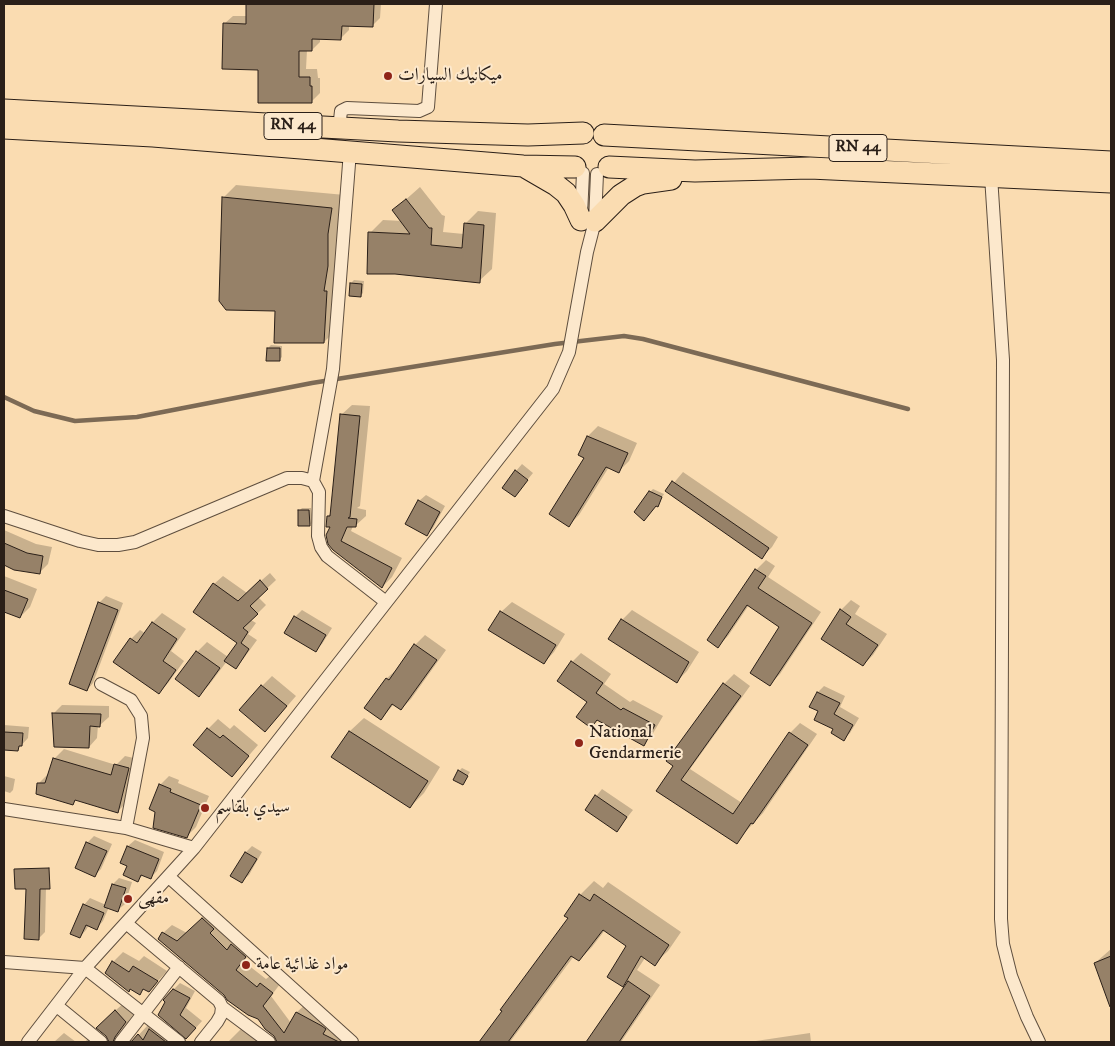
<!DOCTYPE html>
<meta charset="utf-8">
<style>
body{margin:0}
#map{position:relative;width:1115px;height:1046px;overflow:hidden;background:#fadcb1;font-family:"IM FELL DW Pica",serif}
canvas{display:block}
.frame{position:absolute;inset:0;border:5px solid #2a1f18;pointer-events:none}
</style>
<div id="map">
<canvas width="1115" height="1046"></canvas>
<div class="frame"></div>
</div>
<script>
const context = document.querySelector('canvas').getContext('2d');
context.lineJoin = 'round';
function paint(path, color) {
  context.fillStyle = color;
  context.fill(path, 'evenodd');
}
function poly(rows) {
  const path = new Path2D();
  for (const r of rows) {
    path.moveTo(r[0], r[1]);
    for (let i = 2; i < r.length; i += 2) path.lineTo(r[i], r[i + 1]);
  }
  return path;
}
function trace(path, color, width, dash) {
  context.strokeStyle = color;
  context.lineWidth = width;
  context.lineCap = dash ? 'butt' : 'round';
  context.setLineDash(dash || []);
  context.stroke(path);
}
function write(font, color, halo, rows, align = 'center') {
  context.font = font + ' "IM FELL DW Pica",Amiri,serif';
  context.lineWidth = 4;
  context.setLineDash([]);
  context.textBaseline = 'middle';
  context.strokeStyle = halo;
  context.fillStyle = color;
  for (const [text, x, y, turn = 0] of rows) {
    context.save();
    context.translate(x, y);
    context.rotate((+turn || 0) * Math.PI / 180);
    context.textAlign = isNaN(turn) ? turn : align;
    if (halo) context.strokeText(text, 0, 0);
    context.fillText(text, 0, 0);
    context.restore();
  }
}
paint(poly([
 [247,4,381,4,380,18,372,26,349,25,349,30,341,38,320,38,320,42,312,50,307,50,306,69,317,69,318,78,320,78,320,93,311,102,260,69,224,24,233,16,247,16],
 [236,185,345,195,337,329,324,342,276,310,223,198],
 [420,187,442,215,445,216,443,232,464,234,465,224,478,211,496,213,492,269,479,281,370,233,383,220,402,221,394,210],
 [354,280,364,281,363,293,360,296,351,283],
 [271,345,282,346,282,357,279,360,268,348],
 [352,405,370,406,360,506,357,508,366,510,366,516,355,526,353,526,351,531,402,558,392,577,382,587,334,550,332,526,328,516,331,513,341,415],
 [598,426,637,443,629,461,619,471,609,467,579,515,569,525,586,457,580,455,588,436],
 [522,464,533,473,515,495,516,471],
 [683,472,778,537,772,547,762,557,667,491],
 [653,489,664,494,657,506,650,492],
 [426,495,445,506,433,528,427,534,419,501],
 [302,508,311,508,313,522,310,525,299,511],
 [4,530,36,544,52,547,48,564,39,573,14,568,4,564],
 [766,560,775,566,768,577,821,612,780,674,770,684,781,627,749,605,728,636,718,646,756,570],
 [270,573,276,580,258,597,266,605,251,620,256,623,248,634,257,640,244,658,236,667,227,661,209,685,199,695,177,679,197,652,207,642,228,657,238,642,214,584,223,576,247,593],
 [4,576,37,589,30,607,20,617,4,610],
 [106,596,123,603,93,683,87,690,99,603],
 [851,600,860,606,855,614,887,634,873,655,863,665,823,638,841,610],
 [512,602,565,634,554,652,544,663,490,630,501,612],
 [302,610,332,628,322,644,315,650,295,617],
 [632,610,699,652,687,671,677,681,622,620],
 [162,613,186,629,171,651,184,661,168,683,159,693,131,639,140,630,145,633,153,622],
 [425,635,446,650,411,699,401,709,394,704,381,719,386,679,397,669,398,669,415,645],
 [581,653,611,674,604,684,630,702,633,700,663,716,652,735,644,744,598,720,591,726,589,701,572,662],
 [734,674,750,686,690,769,742,803,790,733,800,723,817,734,763,813,736,842,658,791,724,684],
 [272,676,296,696,275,720,262,686],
 [824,686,845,696,840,707,859,718,850,733,843,739,820,711,811,706,818,692],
 [62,705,109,706,109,717,100,725,98,725,97,738,89,747,53,714],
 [364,718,440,767,424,793,410,807,333,757,350,731],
 [218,719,230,729,234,725,258,745,232,775,208,729],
 [4,725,29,727,28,738,17,750,4,749],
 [64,749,116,765,125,756,138,759,127,802,118,811,77,799,73,803,39,783,48,774,54,759],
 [462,768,470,772,463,784,459,771],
 [4,776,15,779,13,790,10,793,4,791],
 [169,776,179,780,178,783,209,796,196,827,187,836,160,785],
 [602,789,633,810,617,830,586,809],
 [94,836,112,844,101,869,95,875,87,843],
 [135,840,164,852,157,871,151,877,144,874,138,880,129,865,121,862,128,846],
 [252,846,262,852,249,875,242,881,246,852],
 [119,878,132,882,125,904,118,910,109,907,103,921,97,928,89,925,86,930,80,937,84,905,90,898,106,905,113,884],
 [594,881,603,888,608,882,681,932,668,951,654,964,645,958,637,970,660,985,621,1042,587,1042,629,981,628,980,623,985,628,946,605,930,592,947,579,960,574,956,510,1042,480,1042,569,918,566,915,580,895],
 [46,887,45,932,38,939,27,893],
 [211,910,254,948,243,961,266,979,270,976,280,984,271,996,291,1023,297,1012,306,1004,350,1042,287,1042,288,1039,284,1042,278,1042,275,1035,258,1018,163,933,172,925,187,933],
 [1111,949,1111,955,1110,956,1110,958,1111,958,1111,1005,1095,963],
 [123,952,139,961,144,956,167,971,149,991,145,988,140,993,113,962],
 [180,983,195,991,186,1008,202,1021,193,1031,159,1014,174,989],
 [125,1002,135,1012,122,1030,123,1036,126,1040,134,1040,148,1025,151,1029,160,1020,175,1033,166,1042,85,1042,95,1031,106,1040,111,1040,107,1018],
 [247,1023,267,1042,228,1042],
 [64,1033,76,1042,54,1042],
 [810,1033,811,1042,749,1042]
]), '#0003');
trace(poly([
 [4,397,34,411,75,421,137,417,312,383,555,344,624,336,643,339,908,409]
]), '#7c6a55', 4.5);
const building = poly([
 [246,4,374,4,373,27,342,26,341,40,312,39,312,51,299,51,299,77,310,77,310,86,312,86,312,103,258,103,258,70,222,69,223,23,246,24,246,4],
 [222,197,332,208,328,234,328,266,324,291,327,291,324,343,274,343,275,311,226,310,219,301,222,197],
 [406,199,429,228,432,228,431,245,462,248,464,223,484,225,480,283,395,274,367,274,368,232,410,234,392,210,406,199],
 [350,283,362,284,361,297,349,296,350,283],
 [267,348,280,348,280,361,266,361,267,348],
 [340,414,360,416,350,517,348,518,357,519,356,527,347,527,341,541,392,568,382,588,333,550,328,544,326,535,330,527,326,527,327,516,330,516,340,414],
 [587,436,628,453,619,473,606,467,569,527,549,514,584,458,578,455,587,436],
 [515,470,528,480,515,497,502,488,515,470],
 [672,481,769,548,762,559,665,491,672,481],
 [649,491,662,497,658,507,656,506,644,521,634,512,649,491],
 [418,500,440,512,427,536,405,524,418,500],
 [298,510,309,510,310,526,298,526,298,510],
 [4,543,27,553,43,556,40,574,14,570,4,565,4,543],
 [755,569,766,576,758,588,812,623,770,686,750,673,779,627,747,605,718,648,707,640,755,569],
 [260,580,268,589,250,606,258,614,243,628,248,632,241,643,249,649,236,669,224,661,237,643,193,612,213,583,238,601,260,580],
 [4,590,28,599,20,618,4,612,4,590],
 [98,602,118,610,87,691,69,684,98,602],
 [840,609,851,617,846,624,878,645,863,666,821,639,840,609],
 [500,611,556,645,544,664,488,630,500,611],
 [294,616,326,635,316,652,284,633,294,616],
 [621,619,689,662,677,683,608,639,621,619],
 [152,622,177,639,163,661,176,670,159,694,113,662,130,638,137,643,152,622],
 [414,644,437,660,401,710,392,704,381,720,364,708,386,678,389,680,414,644],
 [196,651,220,668,199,697,175,679,196,651],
 [571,661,603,683,596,693,621,710,623,708,655,725,644,746,597,720,591,728,576,717,587,702,557,681,571,661],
 [723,683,741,696,681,780,733,814,789,732,808,745,753,824,751,823,737,844,656,791,673,766,666,761,723,683],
 [261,685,287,706,265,732,239,710,261,685],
 [817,692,840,703,834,714,853,725,844,741,831,733,833,729,814,720,818,711,809,707,817,692],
 [52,713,101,714,100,727,90,726,89,748,54,747,52,713],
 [207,728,220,738,223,735,249,756,232,777,193,745,207,728],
 [349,731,428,781,410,808,331,757,349,731],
 [4,732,23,733,22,746,19,746,18,751,4,750,4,732],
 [53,758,111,775,114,764,129,768,118,813,75,800,73,805,36,794,37,783,45,783,53,758],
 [458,770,468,776,463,785,453,780,458,770],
 [159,784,171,789,170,792,201,805,187,838,153,828,155,812,149,809,159,784],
 [595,795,627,817,617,832,585,810,595,795],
 [86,842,107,851,95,877,75,868,86,842],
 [127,846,159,859,151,879,141,875,138,882,123,875,127,866,120,863,127,846],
 [245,852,257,859,242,883,230,876,245,852],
 [49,868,50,889,40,889,39,940,24,939,26,889,15,889,14,869,49,868],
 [112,884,126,888,118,912,104,907,112,884],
 [579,894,590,901,594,894,669,945,655,966,641,956,623,987,607,977,626,946,603,930,579,961,571,956,508,1042,479,1042,502,1011,500,1010,568,918,564,916,579,894],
 [83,904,104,913,97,930,86,925,80,938,70,934,83,904],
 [202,918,214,929,210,933,227,950,231,944,246,957,236,970,257,987,260,983,273,993,263,1006,284,1033,296,1012,322,1026,326,1029,323,1034,339,1042,277,1042,274,1036,265,1029,258,1019,248,1015,227,1000,224,995,158,939,162,932,177,941,202,918],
 [1111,956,1111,1006,1110,1007,1094,963,1111,956],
 [112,961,129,972,133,966,158,981,149,992,143,989,140,995,130,989,129,992,105,973,112,961],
 [628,981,650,996,619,1042,586,1042,628,981],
 [173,989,190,998,180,1015,196,1028,186,1039,158,1015,165,1002,163,1000,173,989],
 [115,1010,126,1022,115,1037,113,1042,109,1042,106,1036,96,1028,115,1010],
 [149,1029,166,1042,131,1042,138,1034,143,1040,149,1029]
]);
paint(building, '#968168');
trace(building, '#2a1f18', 1);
const minor = poly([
 [339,129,341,111,347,108,419,111,428,107,436,4],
 [991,176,1003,360,1001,919,1003,944,1011,976,1027,1017,1039,1042],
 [581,215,583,173],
 [313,481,333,369,350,151],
 [4,516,80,541,98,545,118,545,135,542,287,478,302,478,313,481,319,492,318,536,321,547,327,556,386,602],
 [101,684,131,700,141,716,143,738,126,828],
 [4,809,126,828,194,848],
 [169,877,352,1042],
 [126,923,219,1001,222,1007,221,1015,217,1022,201,1042],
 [4,962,85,968,179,1042],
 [57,1006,101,1042],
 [222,1007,269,1042],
 [28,1042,85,968,194,848,553,389,569,352,587,252,595,221,597,174],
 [121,1042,179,967]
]);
const trunk = poly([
 [4,110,398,131,528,135,583,133],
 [4,128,153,136,523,166,575,167],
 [604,135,1111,162],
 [525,167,556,185,566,193,574,205,581,220],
 [609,167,695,171,810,168,1111,182],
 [595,221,621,195,635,186,643,183,671,179]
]);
trace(minor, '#5e4e3e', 14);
trace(trunk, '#2a1f18', 23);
trace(minor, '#fce8cc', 12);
trace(trunk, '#fadcb1', 21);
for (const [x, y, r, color] of [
 [388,76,5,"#8f2418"],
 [579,743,5,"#8f2418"],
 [205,808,5,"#8f2418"],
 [128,899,5,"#8f2418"],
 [246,965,5,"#8f2418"]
]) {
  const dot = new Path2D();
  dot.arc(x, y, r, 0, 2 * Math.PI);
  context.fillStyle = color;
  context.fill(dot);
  trace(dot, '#fce8cc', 2);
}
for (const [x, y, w] of [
 [293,126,58],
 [858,148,58]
]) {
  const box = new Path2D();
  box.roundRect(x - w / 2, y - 13.5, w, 27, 4);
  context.fillStyle = '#fce8cc';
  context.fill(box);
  trace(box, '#2a1f18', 1);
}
write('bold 16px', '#2a1f18', null, [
 ["RN 44",293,126],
 ["RN 44",858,148]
]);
write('18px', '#2a1f18', '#fce8cc', [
 ["ميكانيك السيارات",398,76],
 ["National",589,733],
 ["Gendarmerie",589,754],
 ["سيدي بلقاسم",215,808],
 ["مقهى",138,899],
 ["مواد غذائية عامة",256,965]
], 'left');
</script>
